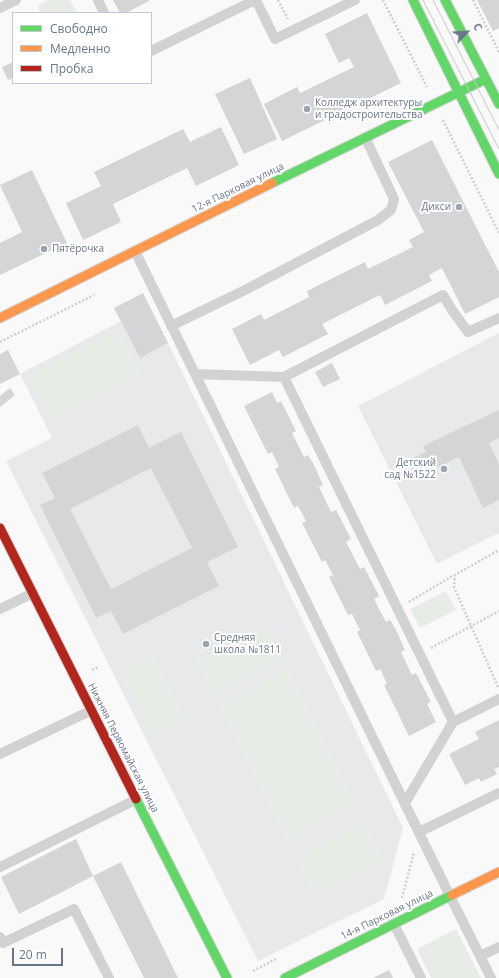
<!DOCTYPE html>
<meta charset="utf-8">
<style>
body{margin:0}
#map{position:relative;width:499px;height:978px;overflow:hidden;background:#f9f9f9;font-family:"Open Sans",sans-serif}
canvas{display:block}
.legend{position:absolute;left:12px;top:12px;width:140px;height:72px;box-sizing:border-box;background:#fff;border:1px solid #c3c8d0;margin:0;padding:5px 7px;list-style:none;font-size:12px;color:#68768a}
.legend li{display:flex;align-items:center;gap:8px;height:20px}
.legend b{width:20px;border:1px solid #c3c8d0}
.north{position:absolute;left:447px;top:12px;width:40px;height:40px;-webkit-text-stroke:3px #fff;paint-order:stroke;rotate:65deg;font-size:11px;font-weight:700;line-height:16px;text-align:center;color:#68768a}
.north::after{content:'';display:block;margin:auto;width:14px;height:18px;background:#68768a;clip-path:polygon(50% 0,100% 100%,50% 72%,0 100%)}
.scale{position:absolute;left:12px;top:948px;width:51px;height:18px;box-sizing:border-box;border:2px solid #68768a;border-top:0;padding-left:5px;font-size:12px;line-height:14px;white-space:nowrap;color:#68768a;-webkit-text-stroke:3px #fff;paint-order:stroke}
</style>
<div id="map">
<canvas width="499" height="978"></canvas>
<ul class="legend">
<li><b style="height:5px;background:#63d668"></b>Свободно</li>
<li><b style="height:5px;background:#ff974d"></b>Медленно</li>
<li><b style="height:5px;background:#b3261e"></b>Пробка</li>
</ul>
<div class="north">С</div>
<div class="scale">20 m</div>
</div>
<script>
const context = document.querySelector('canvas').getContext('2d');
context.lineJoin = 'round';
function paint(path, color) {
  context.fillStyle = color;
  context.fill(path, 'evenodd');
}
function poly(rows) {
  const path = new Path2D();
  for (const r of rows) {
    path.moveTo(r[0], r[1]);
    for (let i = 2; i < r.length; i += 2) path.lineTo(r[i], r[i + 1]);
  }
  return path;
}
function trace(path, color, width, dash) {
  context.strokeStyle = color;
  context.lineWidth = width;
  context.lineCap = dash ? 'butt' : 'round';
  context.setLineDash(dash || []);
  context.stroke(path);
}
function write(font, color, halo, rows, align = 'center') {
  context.font = font + ' "Open Sans",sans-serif';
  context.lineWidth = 4;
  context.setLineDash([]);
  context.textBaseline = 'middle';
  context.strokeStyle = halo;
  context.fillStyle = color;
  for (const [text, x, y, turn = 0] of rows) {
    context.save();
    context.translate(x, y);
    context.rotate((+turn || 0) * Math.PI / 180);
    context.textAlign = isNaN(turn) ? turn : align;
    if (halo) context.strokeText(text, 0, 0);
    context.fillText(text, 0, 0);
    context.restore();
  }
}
paint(poly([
 [121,321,140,357,168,343,403,828,384,899,258,961,6,461,52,438,20,374],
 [499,333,499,533,437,564,358,406]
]), '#e8e9ea');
paint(poly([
 [48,0,70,0,77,13,41,13,37,6],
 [120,329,142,373,50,420,27,376],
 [446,591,456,610,420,628,410,609],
 [265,625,283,662,212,697,194,660],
 [153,651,188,721,153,739,118,669],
 [288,670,356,806,286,842,218,706],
 [366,822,385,861,314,896,295,858],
 [456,929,481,978,431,978,417,949]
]), '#e8ece7');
paint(poly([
 [113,0,149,0,149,1,126,13,120,13],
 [477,0,499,0,499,28,493,31],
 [367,13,401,83,282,141,264,104,297,87,300,93,354,67,349,58,339,63,325,34],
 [13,62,13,78,8,80,2,67],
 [250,78,277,139,244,154,215,94],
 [221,127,239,165,196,186,187,168,113,204,121,222,83,240,66,203,101,186,94,172,183,129,190,142],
 [432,140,499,272,499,297,465,314,442,268,429,275,432,281,385,305,380,295,322,324,328,334,283,357,279,350,250,365,232,329,261,314,264,320,309,297,307,291,365,262,368,269,413,247,409,240,424,232,388,162],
 [32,170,67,243,0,275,0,243,22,232,0,185],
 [143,293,168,343,140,358,114,308],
 [8,350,20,374,0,384,0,354],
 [332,363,340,379,323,387,315,372],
 [10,388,15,395,0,407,0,396],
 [272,392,277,403,281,401,296,431,292,433,304,457,308,455,313,463,323,485,319,487,331,512,336,510,351,539,346,542,360,569,364,567,379,596,374,599,386,622,390,620,395,628,405,650,401,652,412,675,416,673,431,702,427,704,436,722,409,736,384,685,387,684,380,669,376,671,357,632,360,630,352,614,348,615,329,577,333,575,325,560,322,562,302,523,306,521,298,506,294,508,275,469,279,467,272,452,268,454,244,406],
 [499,410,499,438,489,443,499,464,499,500,483,508,459,457,434,469,436,473,423,480,413,458,426,452,423,446],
 [138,425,149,448,181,432,238,547,207,562,219,586,123,634,111,611,96,618,40,505,55,498,42,473],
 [151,468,192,548,111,589,70,509],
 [499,720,499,767,494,769,497,774,481,782,479,778,465,785,449,754,479,739,475,732],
 [76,839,93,876,19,914,1,877],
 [121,862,178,978,144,978,93,876],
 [389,970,393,978,373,978]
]), '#d4d5d6');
const fast = poly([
 [413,0,499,174],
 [445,0,499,104],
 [272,183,486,79],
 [136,799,227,978],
 [285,978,452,895]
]);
const slow = poly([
 [0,318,272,183],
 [452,895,499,872]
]);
const jam = poly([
 [0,528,136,799]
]);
trace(fast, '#d4d6d8', 11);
trace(slow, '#d4d6d8', 11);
trace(jam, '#d4d6d8', 11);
trace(poly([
 [278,0,288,19],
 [383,0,427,87],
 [473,0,499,52],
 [443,120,499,233],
 [0,342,94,295],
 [409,602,454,575],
 [431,648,499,611],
 [92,670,99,667],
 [498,687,454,587,455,575,499,550],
 [402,898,414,852],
 [253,971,276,959]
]), '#cecfd0', 2.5, [2, 2]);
trace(poly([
 [98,0,104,13],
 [256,0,275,39,355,0],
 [0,8,16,0],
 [151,51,255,0],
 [135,251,450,896,491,978],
 [499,318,468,332,452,310,443,295,284,377,453,722,499,699],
 [171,326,247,289,378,220,391,210,394,199,365,137],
 [195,374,284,377],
 [0,609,33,593],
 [0,754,92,710],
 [405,803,453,722],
 [419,832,499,793],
 [0,867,137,799],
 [394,924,421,978],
 [0,937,3,943,74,909,109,978],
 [480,956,499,947]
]), '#d1d2d4', 10);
trace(fast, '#63d668', 9);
trace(slow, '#ff974d', 9);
trace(jam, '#b3261e', 9);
trace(poly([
 [423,0,499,149],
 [433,0,499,130]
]), '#c7c8c9', 1);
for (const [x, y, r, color] of [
 [307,109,4,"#9ba4b1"],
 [459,207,4,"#9ba4b1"],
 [44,249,4,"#9ba4b1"],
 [444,469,4,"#9ba4b1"],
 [206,644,4,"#9ba4b1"]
]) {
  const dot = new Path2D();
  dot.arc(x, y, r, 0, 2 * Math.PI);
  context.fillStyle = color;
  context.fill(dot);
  trace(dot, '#fff', 1.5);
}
write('10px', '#68768a', '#fff', [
 ["Колледж архитектуры",315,103],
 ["и градостроительства",315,115],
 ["Дикси",451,207,"right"],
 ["Пятёрочка",52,249],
 ["Детский",436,463,"right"],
 ["сад №1522",436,475,"right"],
 ["Средняя",214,638],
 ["школа №1811",214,650]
], 'left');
write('10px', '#68768a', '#fff', [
 ["12-я Парковая улица",238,188,-26],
 ["Нижняя Первомайская улица",123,748,63],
 ["14-я Парковая улица",387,915,-26]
]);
</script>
